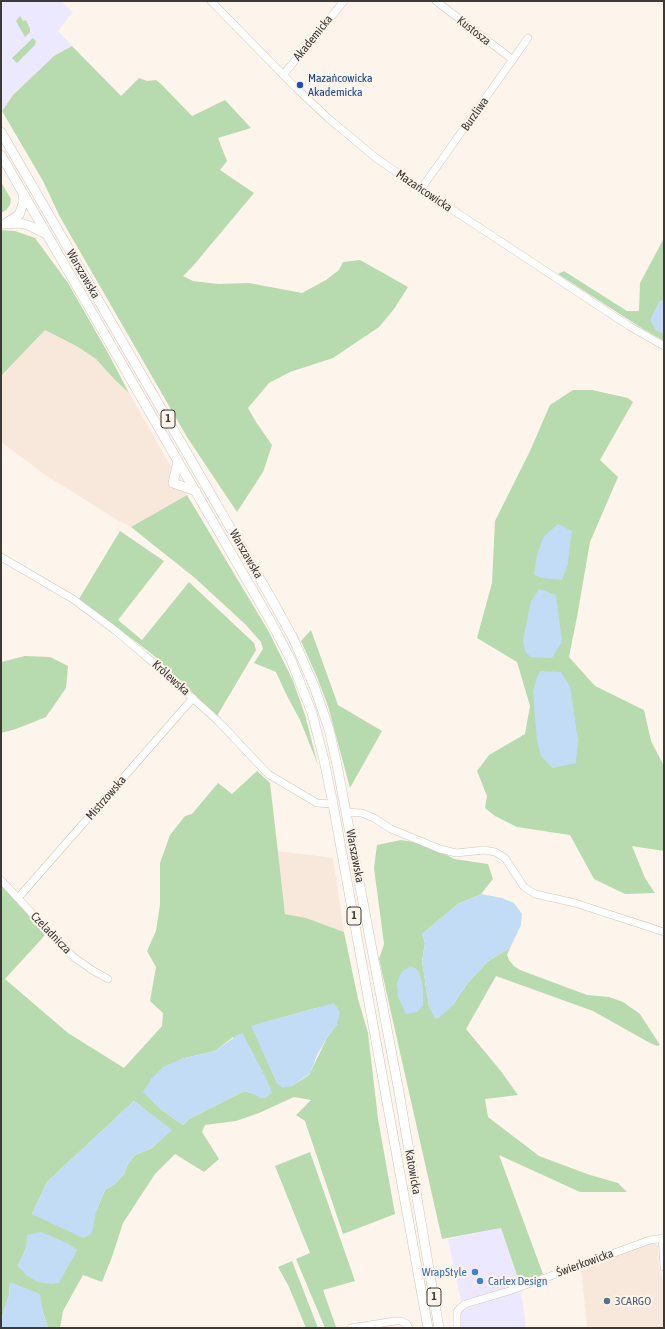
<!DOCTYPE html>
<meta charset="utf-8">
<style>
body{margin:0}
#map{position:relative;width:665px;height:1329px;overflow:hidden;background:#fdf4eb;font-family:"Asap Condensed",sans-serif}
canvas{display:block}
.frame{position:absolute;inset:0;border:2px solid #3d3936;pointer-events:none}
</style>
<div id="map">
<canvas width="665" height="1329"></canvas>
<div class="frame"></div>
</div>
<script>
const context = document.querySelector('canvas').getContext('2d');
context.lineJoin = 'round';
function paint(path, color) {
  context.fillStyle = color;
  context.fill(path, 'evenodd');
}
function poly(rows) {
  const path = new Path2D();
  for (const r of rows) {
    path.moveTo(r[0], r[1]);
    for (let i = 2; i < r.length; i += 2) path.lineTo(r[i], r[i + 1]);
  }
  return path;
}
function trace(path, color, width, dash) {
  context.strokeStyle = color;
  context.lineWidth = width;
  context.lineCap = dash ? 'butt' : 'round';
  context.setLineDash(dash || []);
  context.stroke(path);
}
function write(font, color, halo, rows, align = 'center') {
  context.font = font + ' "Asap Condensed",sans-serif';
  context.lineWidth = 4;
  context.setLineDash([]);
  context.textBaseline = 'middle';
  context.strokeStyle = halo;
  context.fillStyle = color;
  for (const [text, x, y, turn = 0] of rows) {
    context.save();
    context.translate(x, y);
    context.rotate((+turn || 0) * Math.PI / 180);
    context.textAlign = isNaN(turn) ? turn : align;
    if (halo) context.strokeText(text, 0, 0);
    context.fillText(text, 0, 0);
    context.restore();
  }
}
paint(poly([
 [1,1,61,1,73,12,58,31,72,46,54,56,13,95,2,111],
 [501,1228,520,1284,461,1301,448,1239],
 [521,1290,526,1328,461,1328,459,1317,463,1310,468,1308]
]), '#ece8ff');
paint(poly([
 [45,330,78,347,96,359,115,380,129,393,187,495,131,527,114,518,44,474,1,442,1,376],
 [277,851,333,858,344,932,306,918,285,914],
 [652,1243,658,1245,659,1268,664,1285,664,1328,587,1328,581,1268]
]), '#f8e8db');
paint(poly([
 [20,16,23,21,26,20,30,29,30,32,25,37,16,21],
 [33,38,36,41,35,45,17,63,12,58],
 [72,46,121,96,139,78,147,81,156,80,161,84,192,116,225,100,251,128,218,138,227,161,220,170,254,193,193,266,183,276,193,281,218,284,249,283,302,293,326,280,339,270,343,262,360,260,408,287,394,309,379,327,333,358,290,372,269,383,248,408,256,422,272,445,263,472,237,512,187,437,60,217,43,181,2,111,13,95,54,56],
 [1,182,11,199,10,205,6,210,1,213],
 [1,230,15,231,35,238,68,283,108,353,129,393,115,380,96,359,78,347,45,330,1,376],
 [664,238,664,300,659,302,655,329,664,334,664,341,643,329,558,274,564,271,627,311,639,311,640,283],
 [573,390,592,390,628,398,633,402,600,460,618,477,590,542,577,617,569,657,595,686,644,710,651,741,664,766,664,851,632,846,645,878,655,893,625,894,594,879,570,835,517,827,495,816,485,808,487,796,477,771,489,755,525,734,530,706,517,662,477,638,492,583,495,521,530,451,550,405],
 [187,495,269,632,293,681,305,715,318,765,300,720,286,694,276,672,254,663,263,649,261,642,245,624,195,578,131,527],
 [120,531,164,561,118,620,142,640,189,582,254,643,256,650,217,716,152,654,79,599],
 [311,630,338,705,382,731,350,788,328,706,317,677,301,641],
 [25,656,50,657,68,666,66,688,46,717,16,729,1,733,1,662],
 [257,771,270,783,285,914,306,918,344,932,358,999,368,1033,378,1119,395,1214,343,1234,305,1121,296,1115,311,1100,294,1097,259,1113,236,1121,205,1125,202,1132,219,1159,204,1172,175,1154,155,1174,123,1223,112,1257,102,1282,83,1275,63,1311,60,1328,48,1328,41,1306,10,1283,9,1295,1,1320,1,885,47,933,5,979,68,1033,124,1068,162,1026,163,1013,150,1001,156,967,147,951,156,931,160,905,160,863,170,835,185,816,192,814,218,783,232,794],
 [316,1008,337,1024,327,1038,309,1075,292,1086,277,1083,252,1026],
 [233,1037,254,1094,244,1091,189,1119,183,1125,160,1109,181,1059,215,1051],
 [134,1101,171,1130,152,1148,135,1155,128,1164,124,1174,116,1183,105,1190,96,1212,32,1214,47,1182],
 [26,1248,77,1250,72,1259,18,1266],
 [401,840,426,844,454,859,488,864,493,879,481,894,458,904,422,934,425,943,422,961,429,1007,453,1005,467,984,488,961,510,948,507,955,509,960,514,966,520,970,587,995,609,997,623,1002,640,1014,660,1045,657,1046,650,1043,593,1011,496,976,466,1029,500,1070,518,1095,485,1099,488,1117,539,1156,590,1175,618,1183,627,1192,580,1192,499,1155,543,1274,520,1284,501,1228,442,1239,379,959,384,944,374,868,377,845],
 [310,1152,355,1281,323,1290,336,1327,325,1328,296,1259,310,1253,275,1166],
 [292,1261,318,1328,306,1328,289,1287,278,1267]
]), '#b7daae');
paint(poly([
 [664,300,664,334,655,329,650,320,659,302],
 [558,524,572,531,570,544,568,564,562,580,542,578,534,575,537,555,544,536],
 [539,589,556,595,562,642,552,658,530,657,525,651,523,640,531,601],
 [540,671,561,672,570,686,578,740,576,763,552,768,541,756,537,741,533,691,537,677],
 [481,894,502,898,514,903,522,914,521,925,510,948,488,961,467,984,453,1005,440,1017,435,1019,429,1007,422,961,425,943,422,934,458,904],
 [412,966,419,971,423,987,423,1006,417,1012,406,1014,398,997,397,983,402,971],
 [334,1003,340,1012,337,1024,327,1038,317,1055,311,1071,308,1075,292,1086,282,1088,277,1083,251,1026],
 [242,1032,266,1078,272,1093,266,1098,260,1098,254,1094,244,1091,189,1119,183,1125,160,1109,143,1092,152,1078,163,1067,181,1059,215,1051],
 [134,1101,172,1130,152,1148,135,1155,128,1164,124,1174,116,1183,105,1190,96,1212,93,1228,90,1235,83,1238,32,1214,47,1182],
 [41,1232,67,1243,77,1250,59,1283,51,1284,37,1282,26,1275,18,1266,26,1248,27,1235],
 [10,1282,40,1294,43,1313,48,1328,1,1328,1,1320,9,1295]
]), '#c3dcf6');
const minor = poly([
 [211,1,296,88,328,118,376,158,421,189,629,326,664,346],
 [436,1,513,60],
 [283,75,344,1],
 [421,189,528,38],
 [1,557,73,599,116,631,149,659,218,721,268,774,317,803,333,804],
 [346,812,362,813,374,818,391,829,440,849,456,853,484,850,495,852,505,858,524,887,535,894,575,903,664,932],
 [1,880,63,947,75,958,92,970,108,979],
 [18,898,193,698],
 [662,1238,664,1267],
 [351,1328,395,1321,401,1321,407,1324,409,1328],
 [457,1328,457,1312,460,1308,465,1304,509,1291,650,1240,664,1238]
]);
const major = poly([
 [1,132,271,598,293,638,314,686,329,729,337,765,399,1092,439,1328],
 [1,155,271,622,291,660,312,713,324,760,333,804,428,1328],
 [6,223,19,215,23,204,23,194],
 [5,224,20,223,30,226,46,234],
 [178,461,173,483,196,491]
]);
trace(minor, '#cfc5bd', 8);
trace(major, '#cfc5bd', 10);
trace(minor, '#fff', 7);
trace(major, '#fff', 9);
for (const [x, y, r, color] of [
 [300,85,4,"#1a4fb4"],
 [475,1272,4,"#3f7fe0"],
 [480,1281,4,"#3f7fe0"],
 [607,1301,4,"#5c6f8a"]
]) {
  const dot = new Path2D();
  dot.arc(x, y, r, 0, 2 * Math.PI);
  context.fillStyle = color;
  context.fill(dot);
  trace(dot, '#fdf4eb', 1.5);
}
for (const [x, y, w] of [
 [168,419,14],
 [354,916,14],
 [434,1297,14]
]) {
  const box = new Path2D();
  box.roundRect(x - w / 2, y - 9, w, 18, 3);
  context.fillStyle = '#fdf4eb';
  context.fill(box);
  trace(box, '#3d3936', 1);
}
write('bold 11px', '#3d3936', null, [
 ["1",168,419],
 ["1",354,916],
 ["1",434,1297]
]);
write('12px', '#3d3936', '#fdf4eb', [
 ["Kustosza",474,31,38],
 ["Akademicka",313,38,-51],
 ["Burzliwa",475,114,-55],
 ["Mazańcowicka",424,191,34],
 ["Warszawska",83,274,60],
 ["Warszawska",246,554,60],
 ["Królewska",171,678,42],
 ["Mistrzowska",106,798,-49],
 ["Warszawska",355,856,79],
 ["Czeladnicza",51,933,46],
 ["Katowicka",413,1172,80],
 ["Świerkowicka",585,1263,-20]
]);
write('12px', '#164399', '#fdf4eb', [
 ["Mazańcowicka",308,78],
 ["Akademicka",308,92]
], 'left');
write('12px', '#366cbe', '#fdf4eb', [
 ["WrapStyle",467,1272],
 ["Carlex Design",488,1281,"left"]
], 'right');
write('12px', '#4e5e75', '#fdf4eb', [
 ["3CARGO",615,1301]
], 'left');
</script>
